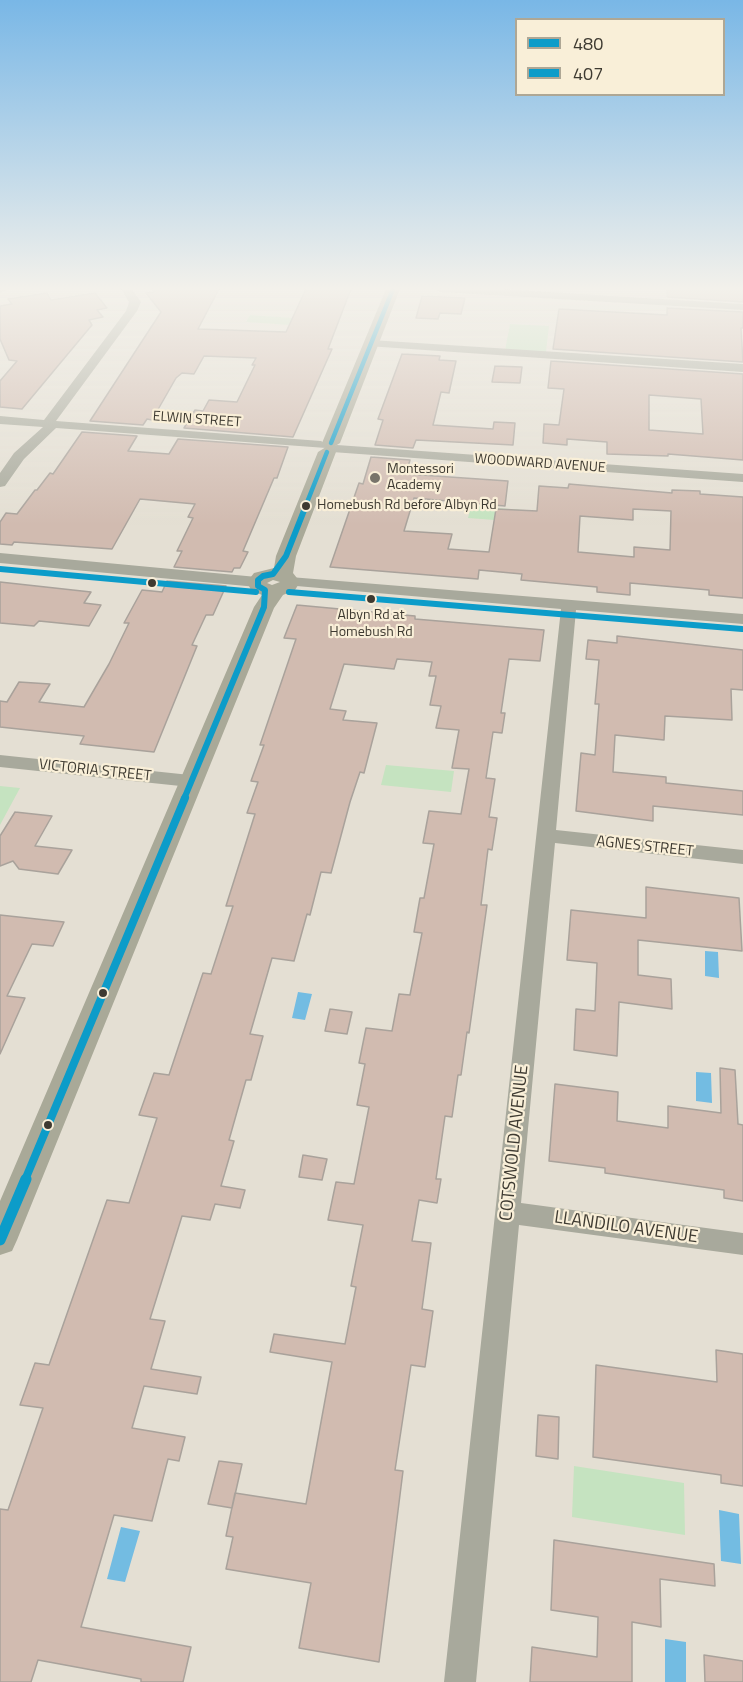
<!DOCTYPE html>
<style>
body{margin:0}
#map{position:relative;width:743px;height:1682px;overflow:hidden;background:#e4dfd3;font-family:"Titillium Web",sans-serif}
canvas{display:block}
.legend{position:absolute;left:515px;top:18px;width:210px;height:78px;box-sizing:border-box;background:#f9efd8;border:2px solid #aea795;margin:0;padding:8px 10px;list-style:none;font-size:18px;color:#3e3a31}
.legend li{display:flex;align-items:center;gap:12px;height:30px}
.legend b{width:30px;border:2px solid #aea795}
</style>
<div id="map">
<canvas width="743" height="1682"></canvas>
<ul class="legend">
<li><b style="height:8px;background:#0c9cc9"></b>480</li>
<li><b style="height:8px;background:#0c9cc9"></b>407</li>
</ul>
</div>
<script>
const context = document.querySelector('canvas').getContext('2d');
context.lineJoin = 'round';
function paint(path, color) {
  context.fillStyle = color;
  context.fill(path, 'evenodd');
}
function poly(rows) {
  const path = new Path2D();
  for (const r of rows) {
    path.moveTo(r[0], r[1]);
    for (let i = 2; i < r.length; i += 2) path.lineTo(r[i], r[i + 1]);
  }
  return path;
}
function trace(path, color, width, dash) {
  context.strokeStyle = color;
  context.lineWidth = width;
  context.lineCap = dash ? 'butt' : 'round';
  context.setLineDash(dash || []);
  context.stroke(path);
}
function write(font, color, halo, rows, align = 'center') {
  context.font = font + ' "Titillium Web",sans-serif';
  context.lineWidth = 4.5;
  context.setLineDash([]);
  context.textBaseline = 'middle';
  context.strokeStyle = halo;
  context.fillStyle = color;
  for (const [text, x, y, turn = 0] of rows) {
    context.save();
    context.translate(x, y);
    context.rotate((+turn || 0) * Math.PI / 180);
    context.textAlign = isNaN(turn) ? turn : align;
    if (halo) context.strokeText(text, 0, 0);
    context.fillText(text, 0, 0);
    context.restore();
  }
}
paint(poly([
 [250,315,294,318,290,325,246,322],
 [510,324,549,326,546,352,505,350],
 [471,506,523,510,521,522,468,518],
 [386,765,454,771,451,792,381,785],
 [0,786,20,788,0,825],
 [574,1466,684,1483,685,1535,572,1517]
]), '#c5e3c0');
paint(poly([
 [705,951,718,952,719,978,705,976],
 [298,992,312,994,305,1020,292,1018],
 [696,1072,711,1073,712,1103,696,1101],
 [719,1510,739,1514,741,1564,721,1561],
 [121,1527,140,1531,125,1582,107,1579],
 [665,1639,686,1642,686,1682,665,1682]
]), '#73bce2');
const building = poly([
 [152,289,219,289,198,329,286,332,306,289,351,289,328,349,332,349,293,437,184,428,195,410,203,411,209,400,237,402,255,365,252,365,256,358,204,356,194,374,182,373,176,378,152,420,147,419,143,425,90,421,161,312,146,293,154,292,152,289],
 [667,289,743,289,743,302,667,297,667,289],
 [47,293,51,300,95,293,107,308,97,310,103,317,89,320,92,325,22,409,0,407,0,381,17,361,9,360,0,339,0,306,12,304,8,299,47,293],
 [422,296,465,298,461,314,440,313,438,319,416,318,422,296],
 [667,308,743,312,743,328,741,328,743,362,553,349,559,309,667,315,667,308],
 [402,354,440,356,439,360,456,361,449,393,441,392,433,425,493,429,494,422,515,423,513,445,416,440,413,448,375,445,383,420,378,419,402,354],
 [551,361,743,374,743,460,668,454,668,456,607,454,607,442,567,439,567,445,543,443,544,424,559,425,564,389,548,388,551,361],
 [649,395,701,399,703,434,649,430,649,395],
 [495,366,522,367,520,383,492,382,495,366],
 [82,432,137,436,128,451,169,454,178,439,288,447,277,478,274,478,243,551,248,552,240,568,234,568,232,572,174,567,182,551,177,551,193,518,188,517,195,504,140,499,112,549,14,542,12,545,0,544,0,522,6,513,17,514,35,490,37,490,50,473,53,474,82,432],
 [371,457,410,460,406,474,508,481,505,506,414,498,404,531,452,534,448,549,489,552,496,509,537,511,539,486,568,488,569,484,672,493,672,490,700,491,700,494,743,497,743,598,709,595,709,590,630,583,630,595,597,592,597,587,521,580,522,574,479,570,478,579,330,567,359,483,363,484,371,457],
 [633,509,671,511,670,550,634,547,634,557,578,552,580,516,633,520,633,509],
 [167,581,226,586,213,615,206,615,192,645,197,646,154,752,80,744,84,736,0,727,0,701,7,702,19,682,50,684,39,702,84,707,109,664,129,623,124,623,142,590,162,592,167,581],
 [0,582,91,592,84,603,101,605,89,626,39,621,34,626,0,623,0,582],
 [297,605,415,616,415,619,544,630,540,661,509,659,501,713,505,713,502,733,493,732,486,778,495,779,489,817,497,818,492,850,488,849,481,905,487,905,469,1033,467,1032,461,1075,458,1075,452,1117,445,1116,436,1179,441,1179,437,1203,419,1200,412,1241,431,1243,422,1309,433,1311,425,1367,411,1365,395,1470,403,1471,379,1662,299,1648,311,1583,226,1569,233,1537,226,1536,235,1493,306,1504,332,1362,270,1352,274,1334,345,1344,356,1287,351,1286,363,1225,328,1220,336,1182,354,1184,369,1107,357,1105,365,1064,359,1063,366,1028,392,1031,399,994,410,995,422,933,414,932,420,898,424,898,434,844,423,843,429,811,461,814,469,769,452,768,459,730,436,728,441,706,430,705,436,676,429,676,432,662,397,659,394,669,344,664,330,709,346,711,343,720,377,723,364,773,360,772,350,802,331,873,321,872,310,915,307,914,294,961,272,958,250,1034,263,1036,251,1080,246,1080,229,1140,234,1141,221,1186,245,1190,240,1208,215,1204,210,1220,182,1216,150,1319,165,1321,151,1369,201,1377,197,1394,144,1386,132,1428,185,1437,179,1461,168,1459,152,1521,114,1515,81,1627,191,1647,183,1682,141,1682,141,1679,38,1660,31,1682,0,1682,0,1509,8,1510,43,1408,20,1405,35,1363,49,1365,107,1200,129,1203,157,1118,139,1115,154,1073,169,1075,203,973,211,974,233,906,226,906,255,814,247,813,258,782,251,781,264,745,260,745,296,639,284,638,297,605],
 [617,636,743,650,743,690,731,689,732,720,665,716,664,740,615,735,613,772,666,777,666,783,743,791,743,815,653,806,653,821,576,811,581,753,595,755,599,704,595,704,599,660,586,659,588,640,617,643,617,636],
 [15,812,52,816,35,846,72,850,58,874,19,869,13,861,0,866,0,836,15,812],
 [646,887,739,898,742,951,638,940,638,975,671,979,672,1009,619,1002,617,1056,574,1050,576,1009,595,1011,597,963,567,960,571,910,646,918,646,887],
 [0,915,64,922,53,946,32,944,7,996,25,998,0,1054,0,915],
 [330,1009,352,1012,347,1034,325,1031,330,1009],
 [720,1068,735,1070,738,1124,743,1125,743,1201,724,1198,724,1190,605,1173,605,1168,549,1161,555,1084,618,1092,617,1121,668,1128,668,1106,721,1113,720,1068],
 [303,1155,327,1159,322,1180,299,1177,303,1155],
 [716,1350,743,1354,743,1486,721,1483,721,1475,593,1457,596,1365,717,1382,716,1350],
 [538,1415,559,1417,558,1459,536,1456,538,1415],
 [219,1461,242,1464,232,1508,208,1504,219,1461],
 [554,1540,714,1564,715,1586,660,1579,661,1627,632,1622,632,1682,530,1682,532,1647,597,1657,598,1617,551,1610,554,1540],
 [704,1655,743,1661,743,1682,705,1682,704,1655]
]);
paint(building, '#d1bbb0');
trace(building, '#a9a29b', 1.5);
paint(poly([
 [0,289,8,289,0,293,0,289],
 [121,289,132,289,141,302,137,311,56,421,321,441,328,445,326,448,56,428,24,459,5,486,0,487,0,473,14,453,43,427,0,424,0,416,44,420,126,311,129,302,121,289],
 [435,289,500,289,743,304,743,310,440,292,435,289],
 [371,340,743,364,743,372,367,346,365,344,371,340],
 [337,445,743,474,743,482,332,452,330,449,332,446,337,445],
 [0,553,257,577,265,582,257,587,0,563,0,553],
 [290,577,743,614,743,624,576,610,556,830,743,850,743,864,555,843,521,1203,743,1233,743,1255,519,1225,476,1682,444,1682,561,609,285,585,282,582,290,577],
 [0,755,190,775,197,777,199,781,197,785,190,787,0,767,0,755]
]), '#a8a99c');
paint(poly([
 [386,289,400,289,340,443,332,448,336,452,296,556,293,573,300,582,295,590,283,595,274,608,17,1240,12,1251,0,1255,0,1201,254,607,262,595,251,590,247,582,254,573,274,568,276,556,318,452,326,447,322,443,386,289],
 [273,580,280,582,272,585,267,583,273,580]
]), '#a9a998');
trace(poly([
 [331,443,393,289],
 [304,510,327,452]
]), '#0c9cc9', 4.5);
trace(poly([
 [184,799,264,607,265,590,258,586,258,580,263,576,273,574,286,556,305,508]
]), '#0c9cc9', 6);
trace(poly([
 [25,1180,185,798]
]), '#0c9cc9', 8);
trace(poly([
 [0,1240,26,1179]
]), '#0c9cc9', 11);
trace(poly([
 [0,569,256,592],
 [289,592,742,629]
]), '#0c9cc9', 6);
const sky = context.createLinearGradient(0, 0, 0, 525);
sky.addColorStop(0, '#79b7e6');
sky.addColorStop(0.55, '#f3f1eb');
sky.addColorStop(1, '#f3f1eb00');
context.fillStyle = sky;
context.fillRect(0, 0, 743, 525);
for (const [x, y, r, color] of [
 [375,478,6,"#78746a"],
 [306,506,5,"#3e3a31"],
 [152,583,5,"#3e3a31"],
 [371,599,5,"#3e3a31"],
 [103,993,5,"#3e3a31"],
 [48,1125,5,"#3e3a31"]
]) {
  const dot = new Path2D();
  dot.arc(x, y, r, 0, 2 * Math.PI);
  context.fillStyle = color;
  context.fill(dot);
  trace(dot, '#f9efd8', 2);
}
write('14px', '#3e3a31', '#f9efd8', [
 ["ELWIN STREET",197,420,4],
 ["WOODWARD AVENUE",540,464,4]
]);
write('14px', '#3e3a31', '#f9efd8', [
 ["Montessori",387,470],
 ["Academy",387,486]
], 'left');
write('14px', '#3e3a31', '#f9efd8', [
 ["Homebush Rd before Albyn Rd",317,506],
 ["Albyn Rd at",371,616,"center"],
 ["Homebush Rd",371,633,"center"]
], 'left');
write('15px', '#3e3a31', '#f9efd8', [
 ["VICTORIA STREET",95,771,6],
 ["AGNES STREET",645,847,6]
]);
write('18px', '#3e3a31', '#f9efd8', [
 ["COTSWOLD AVENUE",515,1143,-84],
 ["LLANDILO AVENUE",626,1228,8]
]);
</script>
